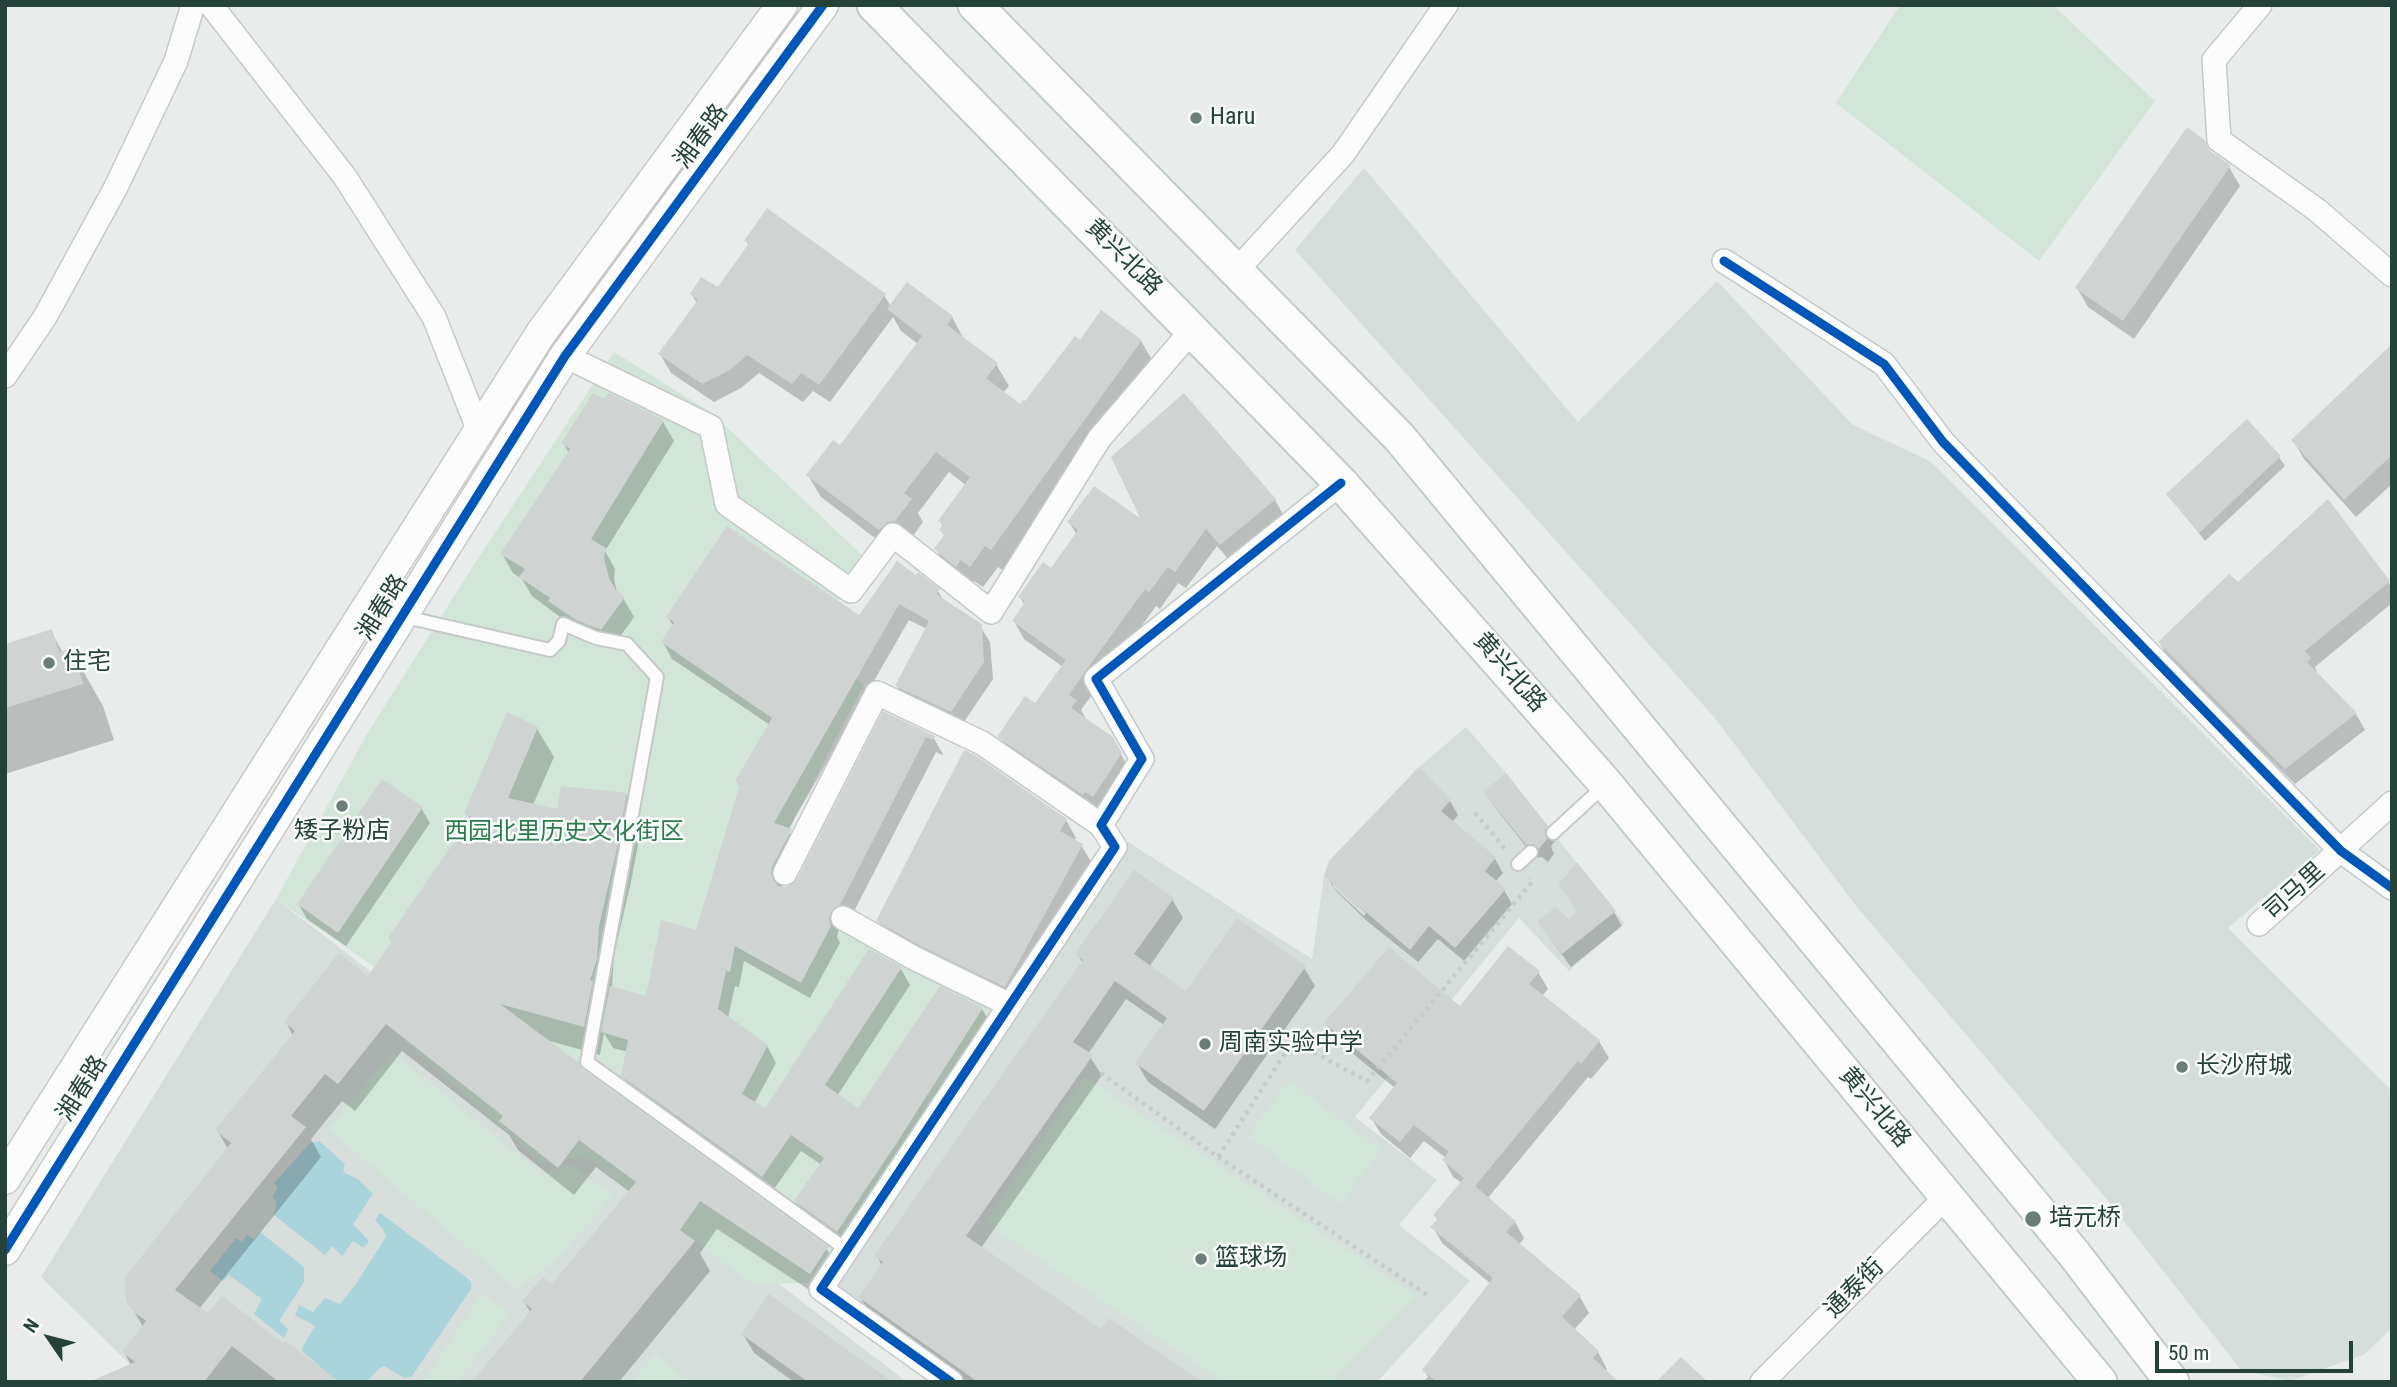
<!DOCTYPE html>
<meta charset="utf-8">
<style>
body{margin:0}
#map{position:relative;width:2397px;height:1387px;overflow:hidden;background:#e8edeb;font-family:"Roboto Condensed",sans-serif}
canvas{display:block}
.frame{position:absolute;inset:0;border:7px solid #24423a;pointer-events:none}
.north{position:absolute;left:14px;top:1303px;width:70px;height:70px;-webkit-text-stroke:5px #f7fbf9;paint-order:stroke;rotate:305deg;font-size:19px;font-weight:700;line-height:28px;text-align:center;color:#24423a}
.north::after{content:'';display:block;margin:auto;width:24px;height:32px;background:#24423a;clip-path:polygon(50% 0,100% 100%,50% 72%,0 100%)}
.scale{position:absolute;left:2155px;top:1341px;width:198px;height:32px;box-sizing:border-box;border:4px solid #24423a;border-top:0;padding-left:9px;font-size:21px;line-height:24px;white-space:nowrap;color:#24423a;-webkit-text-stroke:5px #f7fbf9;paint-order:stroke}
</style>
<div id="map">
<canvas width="2397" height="1387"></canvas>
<div class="frame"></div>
<div class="north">N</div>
<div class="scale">50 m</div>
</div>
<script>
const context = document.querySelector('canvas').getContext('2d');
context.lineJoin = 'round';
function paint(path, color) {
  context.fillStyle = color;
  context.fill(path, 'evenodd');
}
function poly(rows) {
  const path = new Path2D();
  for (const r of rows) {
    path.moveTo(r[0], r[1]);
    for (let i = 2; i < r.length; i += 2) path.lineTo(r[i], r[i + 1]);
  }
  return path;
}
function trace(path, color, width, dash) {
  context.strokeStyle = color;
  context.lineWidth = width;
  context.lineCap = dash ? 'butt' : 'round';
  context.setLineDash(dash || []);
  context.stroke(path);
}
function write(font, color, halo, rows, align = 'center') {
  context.font = font + ' "Roboto Condensed","Noto Sans SC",sans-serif';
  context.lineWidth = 5;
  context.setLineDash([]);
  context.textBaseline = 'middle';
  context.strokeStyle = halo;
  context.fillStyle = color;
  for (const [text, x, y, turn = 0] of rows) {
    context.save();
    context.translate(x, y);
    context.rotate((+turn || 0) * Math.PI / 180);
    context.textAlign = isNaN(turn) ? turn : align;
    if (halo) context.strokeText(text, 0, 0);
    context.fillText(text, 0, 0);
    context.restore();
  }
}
paint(poly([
 [1364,168,1578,422,1717,281,1853,425,1930,461,2320,850,2228,928,2392,1091,2392,1328,2365,1354,2290,1381,2241,1370,2104,1196,1856,906,1714,717,1295,250],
 [1466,727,1506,773,1624,923,1569,971,1519,918,1355,1117,1437,1180,1399,1225,1470,1281,1377,1382,967,1382,831,1290,1128,842,1312,959,1324,876,1329,861,1419,767],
 [276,899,907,1382,148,1382,41,1277]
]), '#d6dedb');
paint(poly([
 [1900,5,2053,5,2155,101,2039,261,1836,103],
 [614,352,712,413,864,557,813,644,864,685,795,817,777,881,997,1004,808,1283,752,1284,585,1157,541,1163,400,1038,422,1000,276,899,367,734,475,563],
 [392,1052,542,1174,570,1164,614,1196,554,1261,517,1290,328,1129],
 [1084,1077,1418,1296,1332,1382,1225,1382,985,1223],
 [1289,1081,1381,1150,1340,1204,1248,1135],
 [482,1294,510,1314,457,1382,423,1382],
 [655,1354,690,1382,633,1382]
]), '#d1e6d8');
paint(poly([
 [319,1141,345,1164,343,1172,358,1179,373,1194,353,1224,369,1241,364,1248,353,1241,342,1256,332,1246,325,1255,274,1215,277,1202,272,1197,278,1188,274,1183,310,1143],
 [380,1213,467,1278,471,1282,471,1289,412,1376,405,1378,384,1366,379,1369,366,1382,338,1382,301,1350,315,1326,295,1315,299,1305,313,1312,325,1298,340,1304,354,1287,386,1237,383,1229,375,1220],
 [260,1232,304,1267,304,1282,279,1321,288,1329,284,1338,254,1314,262,1299,229,1275,223,1281,210,1271,236,1238,242,1242,247,1235,254,1239]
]), '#a9d4db');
paint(poly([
 [2211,154,2229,167,2240,186,2134,339,2088,307,2077,288],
 [746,241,884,295,891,307,952,317,964,339,996,364,1009,386,1003,393,1021,406,1025,403,1080,342,1141,341,1154,363,1004,571,998,567,983,587,974,581,969,588,949,571,936,549,945,537,941,530,943,527,940,521,967,486,949,472,918,513,923,522,908,543,892,551,821,497,808,475,840,447,918,344,901,331,893,317,830,402,813,391,803,402,759,373,741,388,714,402,671,373,660,354,697,304,692,294,719,290,749,246],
 [2392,347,2392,484,2356,517,2304,459,2293,440],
 [609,395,663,422,674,441,605,551,615,569,614,579,617,593,623,598,634,617,612,648,588,638,532,596,522,579,513,573,502,554,569,453,563,443],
 [1184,395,1275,500,1285,518,1231,562,1217,546,1186,588,1178,583,1160,609,1156,606,1081,710,1086,719,1112,738,1131,772,1103,813,1010,754,1000,737,1035,706,1063,667,1024,639,1014,621,1025,606,1020,597,1051,571,1077,535,1069,522,1145,523],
 [2279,457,2285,466,2205,541,2168,494],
 [2388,582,2392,588,2392,603,2315,667,2318,676,2356,714,2365,730,2295,784,2169,659,2160,643,2238,585],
 [938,591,944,601,980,626,990,642,993,679,960,728,907,702,897,686,927,629,909,620,788,830,800,847,781,888,787,889,799,881,884,714,933,737,943,754,942,755,936,752,849,921,839,928,837,937,840,943,810,998,744,961,739,987,735,986,728,1018,767,1046,776,1063,754,1104,765,1110,901,969,910,985,837,1096,859,1111,982,1009,992,1025,847,1247,806,1218,796,1201,822,1165,801,1151,771,1193,633,1092,623,1076,628,1052,613,1048,604,1033,600,1055,546,1040,582,1071,826,1248,843,1276,826,1301,717,1229,700,1253,710,1271,619,1382,474,1382,531,1313,524,1302,552,1287,630,1192,596,1167,574,1195,518,1150,509,1135,402,1051,355,1111,342,1101,311,1139,321,1157,199,1309,334,1382,99,1382,131,1365,124,1352,143,1327,129,1302,228,1149,217,1130,293,1036,286,1022,369,978,393,944,390,938,471,821,466,813,537,729,554,757,533,805,558,811,626,794,642,823,631,882,614,955,612,988,648,999,697,932,741,788,737,781,770,725,672,659,663,642,673,626,668,617,860,617],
 [51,631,63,653,71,650,103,706,114,740,5,774,5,652],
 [1486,792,1546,827,1555,841,1551,846,1554,854,1548,862,1542,857,1535,858,1494,806],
 [1450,801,1458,815,1452,822,1495,859,1503,873,1495,882,1504,890,1512,904,1464,961,1438,939,1418,962,1367,921,1335,890,1326,875],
 [1333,882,1366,913,1364,916,1333,887],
 [421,808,430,823,346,946,307,919,299,905],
 [1066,820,1076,838,1074,841,1081,845,1092,863,1015,1004,888,938,878,921],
 [1560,885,1614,912,1622,926,1571,967,1539,923,1570,921,1579,913],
 [1172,899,1183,918,1149,967,1187,993,1304,968,1315,986,1215,1129,1148,1082,1137,1063,1164,1025,1126,999,1088,1054,1102,1075,981,1248,1102,1332,1199,1382,965,1382,871,1316,860,1297,882,1266,877,1256,1083,963,1077,954],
 [1538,972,1548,989,1542,996,1599,1041,1609,1058,1591,1079,1588,1077,1487,1199,1515,1222,1524,1238,1519,1245,1580,1297,1589,1313,1574,1330,1598,1352,1607,1369,1605,1371,1616,1382,1423,1382,1428,1377,1424,1370,1491,1284,1442,1243,1433,1227,1438,1221,1435,1215,1462,1183,1453,1177,1444,1160,1446,1158,1424,1141,1410,1158,1381,1134,1371,1118,1395,1088,1335,1039,1326,1023,1461,1008],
 [743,1334,890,1382,794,1382,754,1353]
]), '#0003');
paint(poly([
 [2187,127,2205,140,2210,151,2231,165,2123,321,2075,288],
 [767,208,886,294,819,385,801,373,792,384,747,355,730,370,702,384,658,354,698,300,690,294,701,277,718,287,749,243,744,241],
 [907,282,953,316,947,325,998,363,986,378,1020,404,1023,400,1025,401,1075,336,1080,340,1101,310,1142,340,991,550,985,546,970,567,961,560,956,567,934,549,945,534,939,530,943,524,938,521,970,477,936,452,904,493,912,499,895,521,887,522,879,530,806,475,833,440,840,445,922,336,887,309],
 [2392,344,2392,455,2344,500,2291,440],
 [593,393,604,399,609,393,664,420,591,539,606,548,604,558,609,578,616,590,625,597,601,630,576,620,548,601,550,598,519,577,525,569,500,554,570,449,561,443],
 [1184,393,1276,499,1220,545,1206,529,1175,572,1168,567,1149,592,1145,589,1084,673,1069,695,1077,700,1071,708,1113,737,1122,753,1093,797,1085,792,1083,795,997,737,1025,696,1035,703,1066,660,1012,621,1025,602,1018,597,1043,562,1051,568,1078,530,1067,522,1094,486,1140,518,1111,457],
 [2247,419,2281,456,2199,533,2166,494],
 [2328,499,2390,581,2305,651,2311,658,2307,662,2357,713,2285,769,2158,642,2229,574,2238,582],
 [727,526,859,615,897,561,916,575,918,572,940,589,936,594,982,624,984,662,951,712,895,686,929,621,899,604,774,823,792,829,772,867,771,874,774,881,779,886,786,887,797,879,883,711,935,736,932,740,926,737,840,905,831,912,829,919,831,926,801,983,735,946,730,972,726,971,718,1009,768,1045,742,1094,765,1108,869,949,902,967,825,1085,858,1108,940,986,983,1008,896,1144,837,1232,794,1201,824,1158,791,1135,762,1177,621,1076,628,1040,601,1032,610,986,646,996,661,920,696,930,740,784,735,781,772,718,661,642,674,622,666,617],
 [52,629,59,652,72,648,83,684,5,708,5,644],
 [507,712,538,727,508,798,557,809,561,786,627,793,616,853,599,926,597,959,590,980,593,981,584,1027,500,1004,578,1062,582,1069,828,1247,810,1274,700,1201,680,1230,695,1241,580,1382,472,1382,532,1309,522,1301,543,1277,552,1284,636,1182,579,1140,558,1168,499,1121,503,1116,386,1024,338,1084,325,1074,291,1116,306,1127,175,1290,208,1313,222,1296,283,1343,285,1340,339,1382,279,1382,232,1346,204,1382,89,1382,135,1362,122,1352,146,1321,134,1312,127,1303,124,1289,126,1276,231,1143,215,1130,295,1031,284,1022,339,953,368,976,392,941,388,938,471,817,464,814],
 [964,750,975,755,1067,819,1060,831,1083,844,1005,987,921,946,876,921],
 [1419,767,1451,800,1441,811,1496,857,1485,871,1506,889,1455,948,1429,926,1410,950,1360,907,1358,908,1324,876,1329,861],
 [1506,773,1548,826,1545,831,1547,839,1539,849,1533,844,1526,845,1483,792],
 [382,779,423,807,338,933,297,904],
 [1577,862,1616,911,1562,954,1537,922,1555,907,1569,919,1578,911,1558,885],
 [1134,870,1174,898,1134,954,1186,991,1237,918,1306,966,1204,1111,1135,1063,1167,1018,1115,981,1073,1042,1093,1055,966,1236,1101,1329,1109,1318,1202,1382,978,1382,858,1297,883,1262,874,1256,1083,960,1075,954],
 [1508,946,1540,971,1529,984,1600,1040,1581,1064,1578,1061,1475,1186,1516,1221,1506,1232,1581,1295,1562,1317,1599,1351,1593,1358,1619,1382,1437,1382,1422,1370,1493,1278,1430,1227,1438,1219,1433,1215,1464,1178,1442,1160,1449,1152,1414,1125,1400,1142,1369,1118,1397,1083,1324,1023,1389,947,1460,1006],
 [769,1294,893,1382,808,1382,741,1334],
 [1681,1357,1708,1382,1656,1382]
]), '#cfd4d2');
const service = poly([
 [401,616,550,650,559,641,563,624,596,638,627,644,657,677,587,1062,847,1250],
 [1553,833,1604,786],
 [1518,864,1531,852]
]);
const minor = poly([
 [211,5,345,177,434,317,479,431],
 [2260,5,2214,60,2219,140,2317,210,2392,275],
 [1724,261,1884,364,1943,442,2341,851,2392,888],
 [1236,271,1343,154,1446,5],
 [565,356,711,427,727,504,851,591,893,535,991,612,1099,439,1193,329],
 [5,376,45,317,116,187,176,61,193,5],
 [785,873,877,693,982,743,1101,825],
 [843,918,914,958,1010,1005],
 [2259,924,2392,803],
 [951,1382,821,1289,1115,847,1101,825,1142,759,1096,679,1341,483],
 [1762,1382,1947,1196]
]);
const tertiary = poly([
 [5,1179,541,333,782,5],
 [5,1250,565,356,823,5]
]);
const secondary = poly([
 [874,5,1341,483,1606,784,2100,1382],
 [975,5,1399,437,2075,1255,2172,1382]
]);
trace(service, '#c5cac8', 16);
trace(minor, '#c5cac8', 26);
trace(tertiary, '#c5cac8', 33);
trace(secondary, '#c3cbc8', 37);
trace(poly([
 [1475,813,1506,850],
 [1101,1073,1218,1157,1293,1041,1367,1081,1532,882,1529,878],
 [1218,1157,1429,1296]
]), '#c3ccca', 4.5, [3.5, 5]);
trace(service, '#fcfcfc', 12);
trace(minor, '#fcfcfc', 23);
trace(tertiary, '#fcfcfc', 30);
trace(secondary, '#fcfcfc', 33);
trace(poly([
 [1724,261,1884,364,1943,442,2341,851,2392,888],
 [5,1250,565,356,823,5],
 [951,1382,821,1289,1115,847,1101,825,1142,759,1096,679,1341,483]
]), '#0057b8', 9);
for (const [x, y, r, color] of [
 [1196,118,7,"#697e78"],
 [49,663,7,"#697e78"],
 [342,806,7,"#697e78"],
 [1205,1044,7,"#697e78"],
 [2182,1067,7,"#697e78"],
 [2033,1219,9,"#697e78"],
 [1201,1259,7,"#697e78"]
]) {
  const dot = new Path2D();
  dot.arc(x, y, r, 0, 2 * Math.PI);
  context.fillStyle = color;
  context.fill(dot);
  trace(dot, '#f7fbf9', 2.5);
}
write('24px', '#24423a', '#f7fbf9', [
 ["Haru",1210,118],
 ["住宅",63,663],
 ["矮子粉店",342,832,"center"],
 ["周南实验中学",1219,1044],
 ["长沙府城",2196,1067],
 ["培元桥",2049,1219],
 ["篮球场",1215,1259]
], 'left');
write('24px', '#24423a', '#f7fbf9', [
 ["湘春路",702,137,-54],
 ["黄兴北路",1123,258,45],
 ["湘春路",383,608,-58],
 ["黄兴北路",1509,673,49],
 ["司马里",2295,892,-42],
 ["湘春路",83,1089,-58],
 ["黄兴北路",1874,1108,50],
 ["通泰街",1855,1289,-45]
]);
write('24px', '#2d7a4b', '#f7fbf9', [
 ["西园北里历史文化街区",564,833]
]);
</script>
